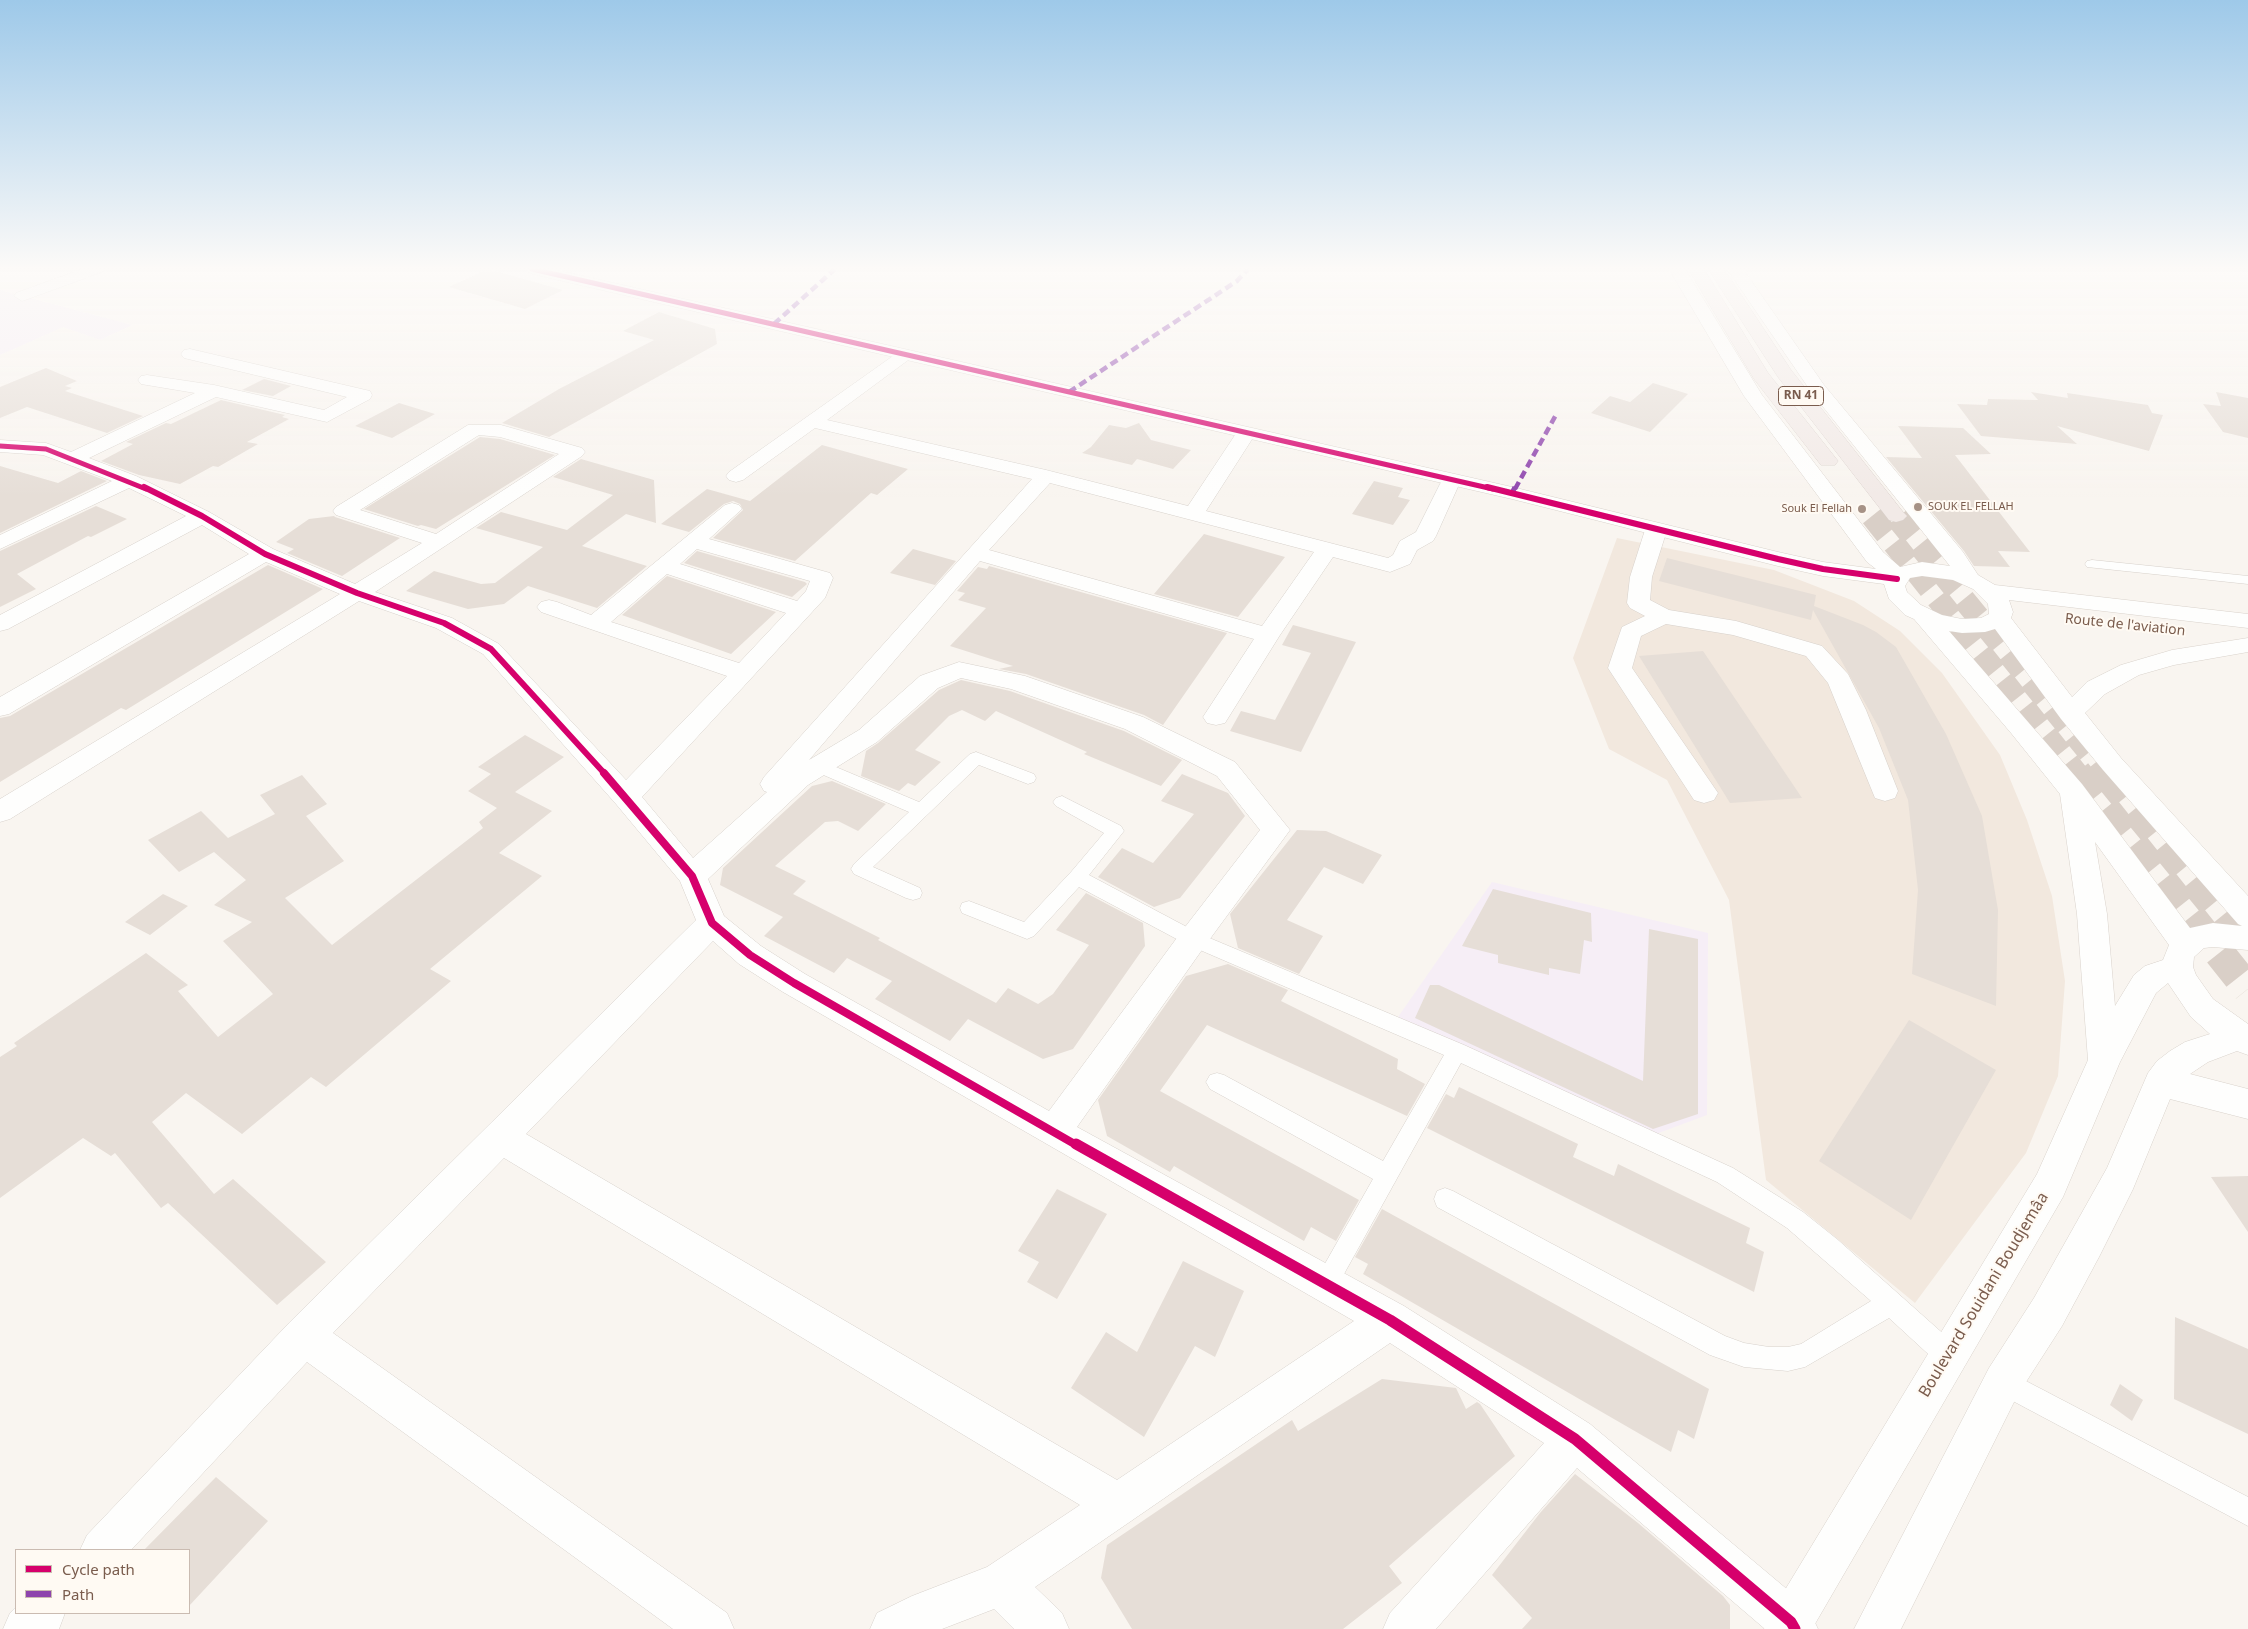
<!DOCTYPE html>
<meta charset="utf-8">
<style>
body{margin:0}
#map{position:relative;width:2248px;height:1629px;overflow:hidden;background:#f9f5f0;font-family:"Noto Sans",sans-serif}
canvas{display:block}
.legend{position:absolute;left:15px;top:1549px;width:175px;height:65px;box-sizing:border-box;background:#fffaf3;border:1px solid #cabbb1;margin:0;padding:6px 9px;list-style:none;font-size:15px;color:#7a5c4d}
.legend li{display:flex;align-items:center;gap:10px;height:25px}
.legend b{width:25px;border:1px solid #cabbb1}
</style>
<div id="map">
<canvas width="2248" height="1629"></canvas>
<ul class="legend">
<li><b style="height:6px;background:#d6006c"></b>Cycle path</li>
<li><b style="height:6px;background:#8e44ad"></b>Path</li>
</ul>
</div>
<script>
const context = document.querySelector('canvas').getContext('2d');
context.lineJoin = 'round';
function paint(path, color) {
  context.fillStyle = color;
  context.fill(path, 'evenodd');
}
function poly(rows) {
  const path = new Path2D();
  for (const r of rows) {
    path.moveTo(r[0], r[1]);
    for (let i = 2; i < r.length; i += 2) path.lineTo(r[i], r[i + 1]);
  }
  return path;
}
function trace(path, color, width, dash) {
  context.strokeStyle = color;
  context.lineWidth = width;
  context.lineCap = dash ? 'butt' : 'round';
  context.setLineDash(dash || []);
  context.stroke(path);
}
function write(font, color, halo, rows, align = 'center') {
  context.font = font + ' "Noto Sans",sans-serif';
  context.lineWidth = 4;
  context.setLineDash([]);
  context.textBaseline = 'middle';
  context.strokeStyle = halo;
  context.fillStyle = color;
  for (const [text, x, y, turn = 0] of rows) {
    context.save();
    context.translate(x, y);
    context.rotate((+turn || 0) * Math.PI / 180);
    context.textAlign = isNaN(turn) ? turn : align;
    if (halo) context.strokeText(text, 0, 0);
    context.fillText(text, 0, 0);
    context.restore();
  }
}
paint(poly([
 [1617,538,1774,570,1854,601,1900,631,1942,673,2000,755,2027,820,2052,896,2065,981,2058,1076,2026,1153,1915,1303,1766,1180,1729,900,1667,780,1609,749,1573,658]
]), '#f2e8de');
paint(poly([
 [0,290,132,325,100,340,63,327,0,355],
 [1492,882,1708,933,1707,1115,1656,1134,1398,1017]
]), '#f6eef6');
paint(poly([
 [488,269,563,290,525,309,449,287],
 [659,312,715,329,717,344,549,437,502,423,559,389,654,340,623,331],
 [46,368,77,381,65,386,72,388,65,391,143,416,107,433,27,407,0,418,0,387],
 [264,379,291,386,273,396,242,390],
 [1653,383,1688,394,1650,432,1591,413,1610,396,1630,402],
 [2031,392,2068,398,2067,393,2148,405,2152,413,2163,415,2149,451,2057,426,2077,444,1981,436,1957,404,1987,405,1988,399,2038,400],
 [2216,392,2248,398,2248,438,2223,432,2203,404,2221,406],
 [221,400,285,415,282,417,289,419,247,442,258,444,218,467,213,466,180,484,139,475,101,461,133,444,126,442,166,423,171,424],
 [399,403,435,414,392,438,355,426],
 [1139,423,1151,440,1191,450,1173,469,1137,459,1132,465,1082,453,1091,447,1109,425,1126,428],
 [1898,426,1963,428,1991,454,1955,455,2030,552,1998,551,2010,567,1974,566,1964,551,1886,457,1922,458],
 [480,437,500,439,555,455,436,529,421,525,418,526,364,509],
 [822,445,908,469,877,495,871,493,795,561,713,538,743,510,740,504,733,501,724,504,689,532,661,524,707,489,750,501],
 [581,459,654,480,656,523,626,514,582,546,647,566,597,608,528,586,504,604,468,609,406,591,434,571,481,584,495,583,543,547,476,528,501,512,567,530,613,495,553,477],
 [0,466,58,483,81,471,107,481,0,533],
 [1374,481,1403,488,1398,497,1410,500,1393,525,1352,514],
 [96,506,127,519,91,537,88,536,17,574,36,589,0,607,0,551],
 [334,516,335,517,400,538,342,576,287,553,294,549,276,542,309,519],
 [1204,534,1285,557,1238,617,1154,594],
 [913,549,956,561,935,585,890,573],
 [697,551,805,582,807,584,792,597,684,563],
 [1667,558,1816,595,1814,606,1863,625,1876,632,1896,647,1946,734,1982,816,1998,910,1996,1006,1912,974,1918,890,1908,800,1879,728,1813,610,1811,620,1659,581],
 [268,565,323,589,126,710,121,708,0,782,0,718,10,716],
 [989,566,1070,589,1227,633,1163,725,1144,715,1026,674,999,669,1013,666,950,646,986,608,958,600,965,593,957,591,978,567,987,569],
 [667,576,776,612,731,654,622,615],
 [1293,625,1356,642,1301,752,1230,731,1241,711,1275,720,1311,653,1282,645],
 [1703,651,1802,798,1730,803,1639,656],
 [961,680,1010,691,1124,731,1182,760,1161,786,1084,754,1087,752,996,711,985,721,962,710,949,716,915,750,941,762,915,786,908,783,899,791,861,776,866,751,878,743,939,690],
 [525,735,564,757,515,792,552,811,499,853,542,876,430,969,451,981,326,1087,311,1077,242,1134,186,1093,152,1122,214,1194,233,1179,326,1262,277,1305,168,1203,161,1208,115,1153,111,1156,83,1138,0,1198,0,1057,17,1046,14,1043,146,953,188,985,178,991,218,1037,273,994,223,941,252,922,214,905,246,880,214,852,179,872,148,840,201,811,228,838,275,814,260,795,302,775,327,804,306,816,344,861,285,898,332,945,483,828,479,822,497,808,468,791,491,774,478,767],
 [1182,774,1228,793,1245,816,1180,898,1154,907,1098,877,1122,848,1153,863,1194,814,1161,801],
 [832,781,886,804,858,831,838,821,825,822,775,866,806,881,793,894,880,938,878,940,996,1003,1008,988,1038,1004,1053,994,1089,945,1056,930,1086,893,1143,923,1145,946,1073,1049,1043,1059,968,1019,950,1041,875,999,892,981,847,958,834,973,764,936,783,917,720,885,723,868,812,786],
 [1297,830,1326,831,1382,855,1363,884,1324,867,1287,920,1323,936,1299,974,1238,948,1230,914],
 [1493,889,1591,913,1592,942,1584,940,1580,974,1549,968,1549,975,1498,963,1498,955,1462,946],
 [163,894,188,906,150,935,125,922],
 [1649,929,1698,939,1698,1114,1653,1129,1415,1018,1430,985,1439,985,1643,1081],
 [1228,964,1288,990,1281,1001,1398,1059,1397,1069,1425,1084,1407,1116,1207,1025,1160,1091,1359,1200,1336,1241,1311,1227,1304,1241,1174,1166,1170,1172,1107,1136,1098,1100,1186,976],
 [1909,1020,1996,1070,1911,1220,1819,1161],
 [1459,1087,1578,1144,1573,1157,1614,1176,1618,1164,1750,1228,1746,1243,1764,1252,1754,1292,1427,1128,1446,1094,1454,1098],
 [2248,1176,2248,1232,2211,1177],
 [1057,1189,1107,1214,1057,1299,1027,1282,1039,1262,1018,1251],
 [1382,1209,1709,1389,1694,1439,1678,1430,1671,1452,1363,1274,1368,1264,1355,1257],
 [1183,1261,1244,1291,1215,1357,1195,1346,1144,1437,1071,1388,1106,1332,1137,1352],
 [2175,1317,2248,1349,2248,1434,2174,1399],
 [1382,1379,1456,1388,1466,1409,1477,1402,1480,1404,1515,1456,1389,1566,1402,1583,1343,1629,1132,1629,1101,1578,1107,1545,1292,1420,1298,1431],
 [2120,1384,2143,1400,2132,1421,2110,1405],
 [1575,1474,1638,1523,1723,1596,1730,1605,1730,1629,1522,1629,1532,1618,1492,1575,1540,1513],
 [216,1477,268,1521,189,1606,189,1550,144,1550]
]), '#e6ded7');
trace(poly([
 [1872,516,2077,774],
 [1897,518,2107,774]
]), '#d9cfc7', 23, [23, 12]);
trace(poly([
 [2076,773,2248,989],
 [2106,773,2248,946]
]), '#d9cfc7', 31, [31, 15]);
const lane = poly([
 [2092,560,2248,576,2248,584,2087,567,2085,564,2087,561,2092,560],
 [976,752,1034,774,1036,778,1034,782,1028,784,979,765,873,867,920,888,922,893,920,898,913,900,906,898,854,874,851,869,854,864,909,812,812,770,810,766,812,762,824,762,919,802,970,754,976,752],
 [1062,796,1121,826,1124,831,1089,875,1200,934,1464,1045,1733,1168,1803,1212,1838,1240,1957,1346,1960,1355,1957,1364,1948,1367,1939,1364,1889,1318,1805,1367,1788,1371,1744,1367,1710,1355,1437,1207,1434,1199,1437,1191,1445,1188,1453,1191,1725,1336,1744,1343,1769,1347,1788,1347,1801,1344,1871,1301,1787,1228,1717,1182,1461,1063,1334,1292,1326,1296,1318,1292,1314,1284,1318,1276,1373,1179,1210,1089,1206,1082,1210,1075,1217,1073,1224,1075,1383,1161,1444,1055,1186,944,1079,887,1034,936,1027,939,962,913,960,908,962,903,969,901,1024,922,1071,872,1104,833,1056,806,1053,802,1056,798,1062,796],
 [2003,1369,2248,1497,2248,1526,1994,1391,1990,1382,1994,1373,2003,1369]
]);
const street = poly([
 [82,269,104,269,102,272,28,299,22,301,14,296,16,293,82,269],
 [190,349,370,391,372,395,370,399,327,422,216,397,89,458,136,476,209,512,273,549,355,584,422,543,336,515,333,511,336,507,468,425,501,425,582,448,585,452,582,456,375,592,452,618,499,644,626,780,727,676,541,612,537,607,541,602,549,600,557,602,591,615,725,505,732,503,739,505,742,509,709,539,830,573,833,578,825,598,642,797,693,858,767,792,764,791,760,784,764,777,1032,479,815,428,743,480,736,482,729,480,726,476,729,472,900,351,906,350,912,351,915,355,827,420,1046,470,1188,506,1239,429,1246,427,1253,429,1256,433,1206,511,1388,558,1393,555,1400,541,1416,532,1444,476,1451,474,1458,476,1461,480,1436,536,1433,541,1417,550,1410,564,1390,572,1333,557,1280,635,1225,723,1216,725,1207,723,1203,717,1254,639,980,561,809,760,859,730,920,676,959,662,1025,676,1143,717,1235,762,1290,830,1204,947,1077,1127,1404,1306,1590,1424,1807,1606,1818,1629,1765,1629,1577,1468,1436,1629,1383,1629,1390,1613,1544,1443,1390,1343,1035,1587,1062,1613,1069,1629,1014,1629,994,1609,942,1629,870,1629,877,1613,912,1596,987,1567,1080,1505,504,1158,333,1333,727,1613,734,1629,673,1629,307,1362,131,1550,80,1550,87,1535,290,1322,696,920,680,881,616,804,483,654,436,628,359,601,10,819,0,822,0,799,340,594,266,562,9,714,0,716,0,697,249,554,202,525,8,629,0,631,0,615,186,516,129,488,0,549,0,535,112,481,43,455,0,452,0,440,46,443,71,452,195,393,141,384,138,380,141,376,147,375,214,385,324,410,347,397,184,358,181,354,184,350,190,349],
 [479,435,500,437,559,454,436,534,360,510,479,435],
 [1050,483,1314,552,1262,626,989,550,1050,483],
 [697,549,810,581,806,591,797,601,680,564,697,549],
 [667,574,786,613,739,663,611,622,667,574],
 [961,678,1011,689,1125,729,1217,776,1260,830,1182,931,1049,1111,805,974,761,946,724,916,708,879,808,785,877,742,938,688,961,678],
 [713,941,739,964,783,992,1354,1321,1117,1480,526,1134,713,941],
 [1656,524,1664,525,1667,530,1652,577,1650,600,1669,610,1736,621,1822,646,1848,674,1866,710,1898,791,1895,798,1885,801,1875,798,1828,683,1806,656,1733,635,1666,624,1641,636,1632,668,1718,793,1714,800,1704,803,1694,800,1608,668,1622,627,1645,616,1630,608,1627,603,1630,577,1645,530,1648,525,1656,524],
 [16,1607,16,1613,65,1613,59,1629,3,1629,10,1613,16,1607]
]);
const secondary = poly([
 [524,269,552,269,1512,487,1778,552,1823,562,1876,569,1867,562,1744,396,1669,269,1685,269,1762,395,1883,552,1900,567,1922,562,1950,566,1812,393,1727,269,1743,269,1824,385,1963,552,1978,575,1995,585,2248,614,2248,628,2009,600,2013,612,2011,618,2072,697,2087,682,2121,665,2172,650,2248,638,2248,652,2174,665,2139,675,2105,694,2085,713,2121,758,2248,896,2248,950,2213,947,2204,948,2194,957,2193,967,2196,975,2213,999,2248,1024,2248,1055,2237,1051,2208,1062,2190,1074,2248,1089,2248,1119,2170,1099,2133,1189,2099,1257,2062,1326,2017,1396,1901,1629,1854,1629,1989,1368,2034,1298,2107,1168,2148,1073,2157,1061,2170,1051,2185,1042,2210,1034,2191,1017,2168,983,2156,993,2120,1062,2063,1197,1812,1629,1764,1629,1771,1613,2037,1174,2088,1060,2077,914,2060,794,2011,733,1914,619,1905,615,1889,599,1884,584,1823,576,1778,566,1512,499,532,274,524,269],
 [1922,576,1953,580,1973,589,1988,604,1989,614,1981,618,1962,619,1942,615,1921,605,1907,592,1905,586,1910,578,1922,576],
 [1995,629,2061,719,2103,770,2238,924,2242,926,2213,923,2190,928,2082,784,1949,631,1962,633,1985,632,1995,629],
 [2095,842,2169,945,2163,960,2145,966,2134,975,2115,1006,2107,914,2095,842]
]);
const highway = poly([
 [1688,269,1704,269,1768,373,1838,461,1835,465,1821,465,1754,379,1688,269],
 [1708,269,1724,269,1791,370,1903,512,1907,516,1903,520,1896,522,1889,520,1778,377,1708,269]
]);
trace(lane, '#d7d1cb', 1);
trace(street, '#d7d1cb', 1);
trace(secondary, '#d9d2cb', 1);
trace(highway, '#dad1cc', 1);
paint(lane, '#fefefd');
paint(street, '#fefefd');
paint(secondary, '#fefefd');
paint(highway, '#f2eae7');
trace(poly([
 [774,324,835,269],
 [1069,392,1237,281,1248,269],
 [1515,489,1557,413]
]), '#8e44ad', 4.5, [8, 4.5]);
trace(poly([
 [1512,493,1515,487]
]), '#8e44ad', 5, [11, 5]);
trace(poly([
 [532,269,1493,489],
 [0,446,46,449,146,489]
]), '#d6006c', 5);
trace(poly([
 [144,487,202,516,265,554,357,593,444,623,491,649,605,774],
 [1487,487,1778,559,1823,569,1897,579]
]), '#d6006c', 6);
trace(poly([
 [604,773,692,876,712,923,750,955,794,983,1078,1146]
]), '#d6006c', 8);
trace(poly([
 [1076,1144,1390,1320,1575,1439,1791,1622,1795,1629]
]), '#d6006c', 11);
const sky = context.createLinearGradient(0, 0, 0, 497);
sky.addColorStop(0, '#9ec9e9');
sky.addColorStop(0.54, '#fcfaf8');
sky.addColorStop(1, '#fcfaf800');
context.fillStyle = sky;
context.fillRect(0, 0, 2248, 497);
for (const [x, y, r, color] of [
 [1918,507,5,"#a69286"],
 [1862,509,5,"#a69286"]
]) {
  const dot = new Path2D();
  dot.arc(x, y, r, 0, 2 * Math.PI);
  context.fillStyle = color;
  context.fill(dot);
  trace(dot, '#fffaf3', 2);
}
write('11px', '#7a5c4d', '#fffaf3', [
 ["SOUK EL FELLAH",1928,507],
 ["Souk El Fellah",1852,509,"right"]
], 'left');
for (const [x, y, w] of [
 [1801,396,45]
]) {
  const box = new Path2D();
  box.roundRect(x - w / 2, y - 9.5, w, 19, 4);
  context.fillStyle = '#fffaf3';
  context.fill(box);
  trace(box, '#7a5c4d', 1);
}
write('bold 12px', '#7a5c4d', null, [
 ["RN 41",1801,396]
]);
write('14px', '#7a5c4d', '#fffaf3', [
 ["Route de l'aviation",2125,625,6]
]);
write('16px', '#7a5c4d', '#fffaf3', [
 ["Boulevard Souidani Boudjemâa",1984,1295,-59]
]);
</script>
